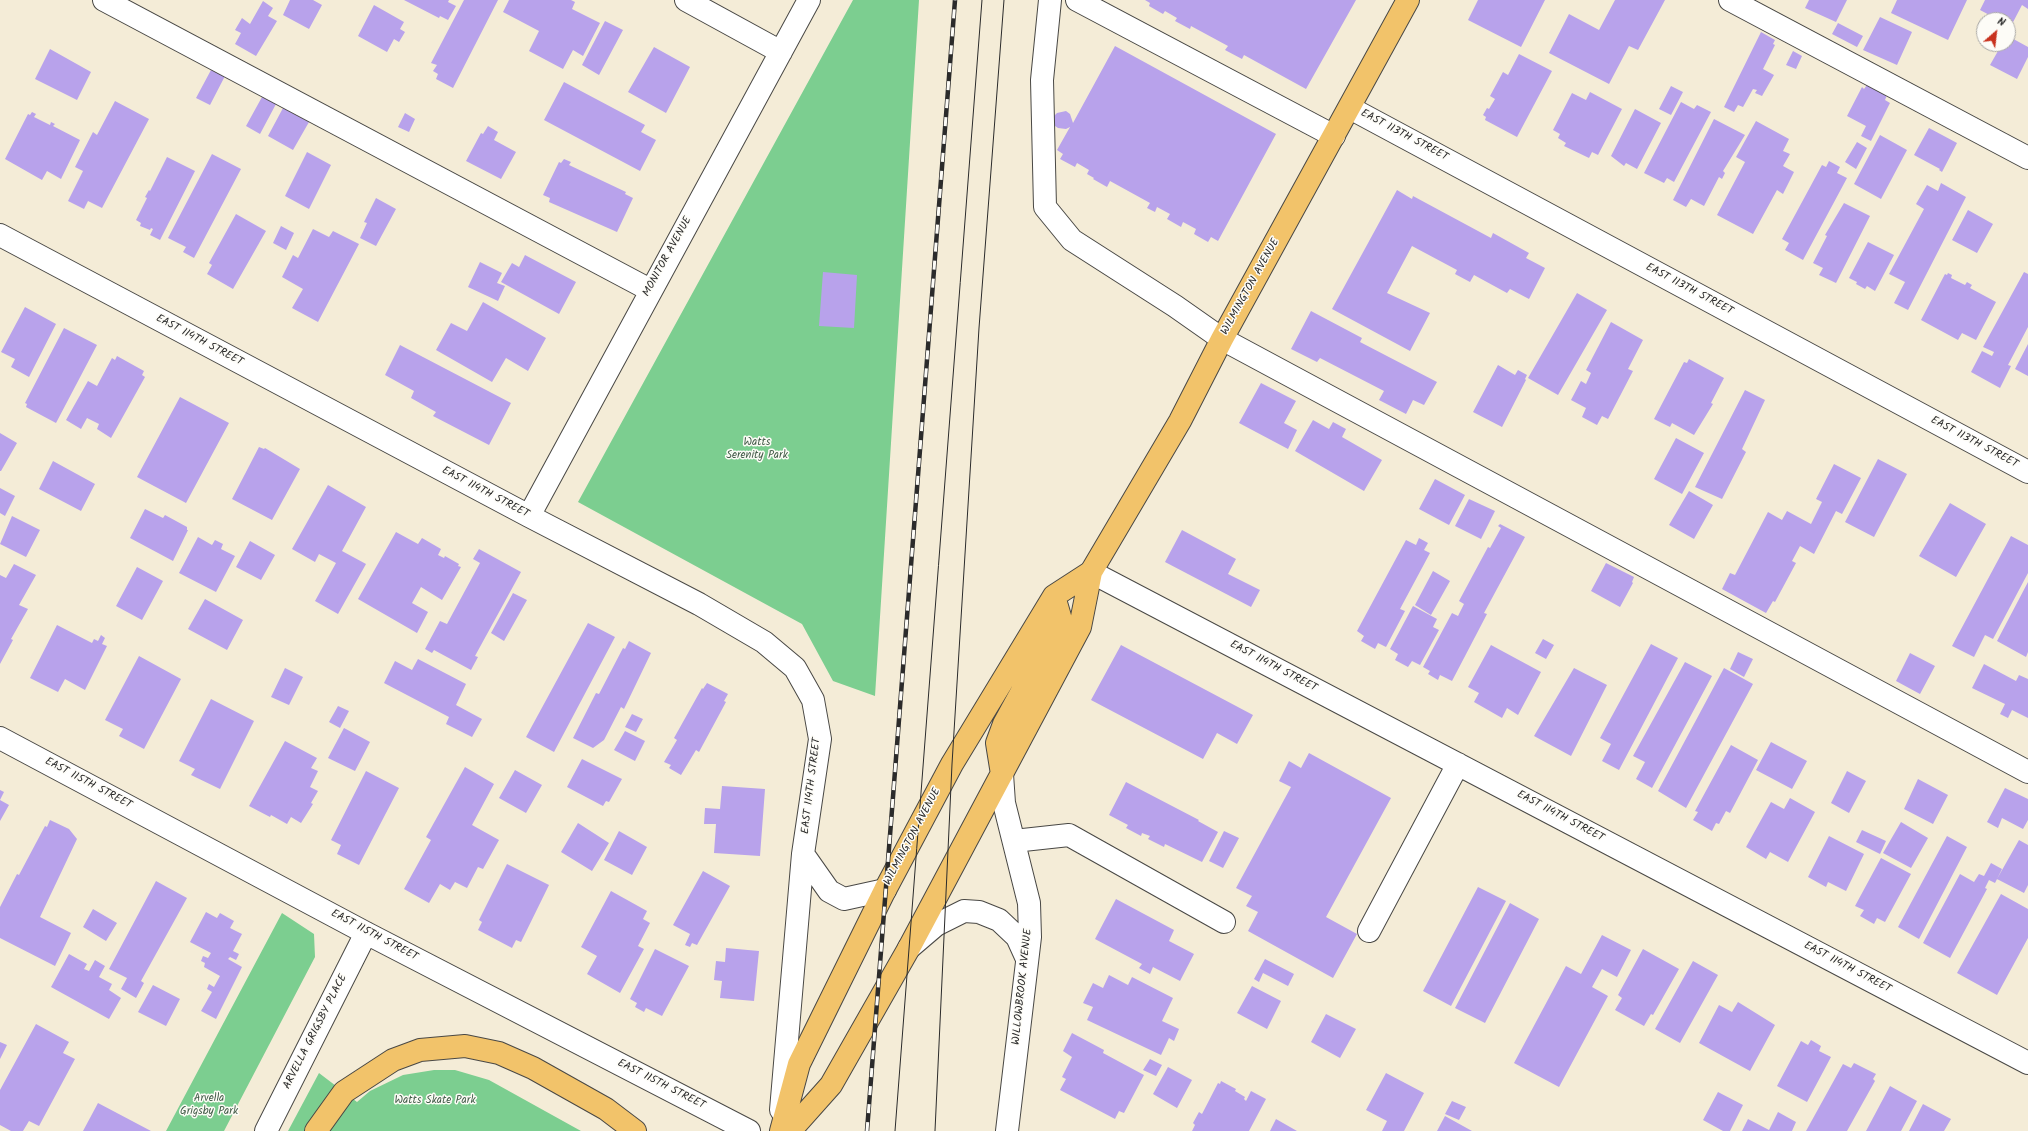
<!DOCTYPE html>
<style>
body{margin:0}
#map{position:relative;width:2028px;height:1131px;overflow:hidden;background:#f4ecd7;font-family:Kalam,sans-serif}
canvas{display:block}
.north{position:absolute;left:1976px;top:12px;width:40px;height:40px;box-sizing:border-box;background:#fdfcf7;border:1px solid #a9a8a5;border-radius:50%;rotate:28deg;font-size:11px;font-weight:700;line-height:16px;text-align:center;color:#2b2b2b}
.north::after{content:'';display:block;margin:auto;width:14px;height:18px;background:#c8321e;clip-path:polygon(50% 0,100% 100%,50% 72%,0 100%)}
</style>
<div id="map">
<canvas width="2028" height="1131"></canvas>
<div class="north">N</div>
</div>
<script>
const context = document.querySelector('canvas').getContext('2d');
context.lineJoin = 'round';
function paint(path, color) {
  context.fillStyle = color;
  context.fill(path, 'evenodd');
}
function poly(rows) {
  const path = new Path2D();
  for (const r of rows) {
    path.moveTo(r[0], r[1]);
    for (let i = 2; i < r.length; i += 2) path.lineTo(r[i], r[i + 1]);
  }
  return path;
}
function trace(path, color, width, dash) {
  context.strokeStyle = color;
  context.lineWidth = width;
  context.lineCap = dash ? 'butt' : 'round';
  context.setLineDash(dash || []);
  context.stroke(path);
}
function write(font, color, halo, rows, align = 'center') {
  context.font = font + ' Kalam,sans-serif';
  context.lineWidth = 3;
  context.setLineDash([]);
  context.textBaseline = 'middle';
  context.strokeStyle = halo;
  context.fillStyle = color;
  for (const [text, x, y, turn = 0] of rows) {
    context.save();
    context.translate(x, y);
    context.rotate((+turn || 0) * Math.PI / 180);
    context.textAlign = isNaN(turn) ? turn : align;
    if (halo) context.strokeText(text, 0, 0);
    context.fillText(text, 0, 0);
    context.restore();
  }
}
paint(poly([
 [853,0,919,0,875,696,833,681,802,624,578,502],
 [282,913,314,934,315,957,224,1131,166,1131],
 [434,1070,455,1070,489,1080,581,1131,288,1131,319,1073,357,1102,370,1091,403,1075]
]), '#7cce90');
paint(poly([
 [290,0,313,0,322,5,309,29,283,15],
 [404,0,449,0,448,2,456,6,448,20,440,16,439,18],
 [464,0,498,0,453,88,436,79,438,74,433,71,437,65,431,63],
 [509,0,571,0,575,2,572,9,600,23,583,56,573,50,563,69,529,51,539,31,503,12],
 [1145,0,1356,0,1306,89,1244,55,1242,59,1225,50,1228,46,1191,26,1190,29,1175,21,1177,18,1165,11,1163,14,1149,6,1150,3],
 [1478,0,1545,0,1521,47,1468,20],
 [1615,0,1665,0,1638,50,1629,46,1609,84,1549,53,1569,14,1599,30],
 [1809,0,1847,0,1836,22,1805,8],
 [1897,0,1967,0,1948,40,1891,13],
 [1985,0,2028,0,2028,9,2022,5,2011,26,2008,25,2008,20,1999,20,1980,10],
 [263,1,273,8,268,16,277,21,256,56,235,44,241,33,235,30,242,18,250,24],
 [374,5,404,22,400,29,405,32,399,42,394,39,387,52,358,36],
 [1880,17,1912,32,1897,65,1863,50],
 [605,21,623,30,599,75,582,65],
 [1838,23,1863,36,1857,47,1832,34],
 [1761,32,1775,40,1773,44,1775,45,1763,69,1774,75,1762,96,1755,93,1757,90,1753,89,1743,107,1738,105,1734,112,1724,107],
 [2008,36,2028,47,2028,57,2017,79,1990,65,2002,44,2008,44],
 [1115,46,1276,134,1218,241,1211,237,1208,242,1194,234,1196,229,1183,222,1181,227,1167,219,1170,214,1157,207,1155,212,1147,208,1150,203,1110,181,1107,187,1093,179,1094,178,1087,174,1089,170,1077,163,1075,167,1060,159,1063,154,1057,150,1070,127,1066,129,1058,128,1055,126,1053,117,1057,113,1066,111,1070,114,1073,123],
 [654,47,690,67,666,113,628,92],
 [50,49,91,72,77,100,35,79],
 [1793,51,1802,56,1796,69,1786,65],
 [1519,54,1552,71,1517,137,1485,120,1486,117,1483,115,1487,108,1489,109,1495,99,1490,96,1503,72,1508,75],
 [211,70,225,76,210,105,196,98],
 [564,82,645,125,641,132,656,140,640,171,544,120],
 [1867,85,1887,95,1885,100,1890,103,1871,141,1861,136,1866,126,1847,116,1862,87,1864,89],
 [1671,86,1683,92,1671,115,1659,109],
 [1590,92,1622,109,1598,155,1592,152,1589,158,1564,146,1566,143,1558,138,1560,134,1553,130,1572,93,1586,100],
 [262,97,276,104,260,134,246,126],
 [115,101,149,119,102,208,88,201,84,209,68,201,83,171,75,167,93,132,97,135],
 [1681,102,1694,109,1697,105,1711,112,1674,182,1667,178,1664,183,1644,173],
 [283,108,309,122,293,150,268,136],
 [1635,109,1661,123,1637,169,1626,163,1624,166,1611,156],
 [32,112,36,114,34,117,50,125,51,122,55,124,53,126,80,140,61,179,47,171,42,180,5,159,28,114,30,115],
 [405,113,415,119,409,132,398,127],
 [1714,119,1745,135,1723,171,1725,173,1722,179,1719,177,1704,206,1691,199,1686,207,1673,200],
 [1756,121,1789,139,1783,151,1790,154,1783,166,1794,172,1783,194,1777,190,1753,234,1717,215,1745,162,1736,157],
 [488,126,498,132,494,140,516,152,501,179,466,161,481,133,483,134],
 [1929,128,1957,143,1942,172,1939,170,1940,169,1914,155],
 [1880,135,1907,150,1881,199,1854,184],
 [1857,142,1867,148,1856,169,1845,162],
 [307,152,331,165,309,209,285,196],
 [212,154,241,169,194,258,183,252,186,247,168,238],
 [167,157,195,171,160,240,150,235,153,229,151,228,150,230,140,226,141,223,136,220,147,198,145,197,149,190,150,191],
 [564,159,571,162,569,165,626,192,625,194,633,198,617,232,549,202,550,198,543,195,559,162,561,163],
 [1829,161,1840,167,1837,173,1847,178,1803,260,1785,250,1789,243,1782,239,1822,165,1826,167],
 [1941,183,1966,197,1908,310,1894,303,1905,282,1889,274,1924,209,1916,204,1927,185,1938,191],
 [1397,190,1412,199,1413,196,1491,238,1493,233,1529,253,1526,258,1545,268,1529,299,1510,289,1507,293,1474,275,1470,282,1455,274,1457,270,1412,246,1387,293,1430,313,1410,351,1332,309],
 [376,198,396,209,376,246,360,238,367,223,364,222],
 [1844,203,1870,216,1836,283,1819,275,1823,268,1813,263,1827,236,1825,235],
 [1968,210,1993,224,1977,253,1952,240],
 [236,214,266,231,233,289,207,274,212,265,209,263],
 [281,226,294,233,286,250,273,243],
 [313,229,329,237,333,231,359,244,318,322,292,308,303,289,282,277,293,255,298,258],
 [1868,242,1894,255,1875,291,1867,286,1865,289,1856,284,1857,282,1849,278],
 [525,255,576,282,559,314,501,282,512,263,519,267],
 [480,262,502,273,497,283,505,286,498,301,468,287],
 [823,272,857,275,854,328,819,326],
 [2024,272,2028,274,2028,327,2008,365,2011,366,2000,388,1971,372,1982,351,1992,356,1994,352,1983,347],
 [1948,273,1952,275,1951,278,1965,285,1967,282,1972,285,1970,288,1996,302,1976,340,1962,333,1958,340,1921,320,1945,274,1947,275],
 [1577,293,1607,310,1558,395,1528,378],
 [483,302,546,338,528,371,506,358,492,382,436,350,451,323,467,331],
 [25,307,56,324,29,377,11,367,15,359,1,352],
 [1311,311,1362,338,1360,342,1437,382,1424,405,1413,400,1406,414,1379,400,1384,391,1320,358,1317,362,1291,349],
 [1611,322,1643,340,1628,369,1633,371,1608,419,1602,416,1597,425,1582,417,1586,408,1571,400,1581,381,1586,384,1591,373,1586,370],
 [64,328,97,345,56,423,26,407,27,404,25,403],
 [2028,344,2028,376,2015,369],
 [400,345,511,403,489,445,433,416,436,412,411,398,414,391,385,375],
 [117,356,144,371,142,375,145,377,111,438,97,429,99,424,87,418,81,429,66,420,88,381,97,386,112,358,115,360],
 [1689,359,1724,378,1711,403,1713,404,1694,435,1672,423,1670,427,1654,419,1684,362,1687,363],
 [1498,365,1515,375,1518,370,1527,375,1525,379,1526,380,1502,427,1473,412],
 [1261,383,1296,401,1284,423,1297,430,1288,449,1239,423],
 [1745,390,1765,400,1742,449,1746,452,1722,499,1695,487],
 [180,397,229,423,186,503,137,477],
 [1313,420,1329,429,1333,422,1346,429,1342,437,1382,460,1364,491,1295,451],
 [0,433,17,443,1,471,0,471],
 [1676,438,1704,453,1682,494,1654,479],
 [259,447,264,449,265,448,300,469,272,520,232,499],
 [1878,459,1907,474,1874,537,1845,522],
 [53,461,95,484,81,511,39,489],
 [1834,464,1861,478,1842,514,1836,511,1814,554,1800,546,1792,561,1796,563,1775,602,1773,601,1766,613,1722,589,1730,573,1735,575,1768,512,1782,520,1787,511,1811,524,1822,502,1816,499],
 [1435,479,1465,495,1449,525,1419,509],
 [328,485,366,507,342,551,366,564,338,614,315,601,336,563,319,554,315,562,292,549],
 [0,488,15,496,5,516,0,513],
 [1689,491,1713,505,1694,539,1669,525],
 [1469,499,1495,511,1481,539,1455,526],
 [1950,503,1986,524,1956,577,1919,556],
 [145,509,163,518,165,515,187,527,187,530,188,530,173,561,130,538],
 [12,516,40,530,26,557,0,544],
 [1500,524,1525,537,1484,613,1487,614,1452,681,1440,675,1438,680,1428,674,1430,671,1423,667,1452,613,1458,616,1464,604,1459,601,1488,547,1490,548,1501,528,1498,526],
 [1182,530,1236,559,1228,574,1260,590,1251,607,1165,562],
 [396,532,418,544,422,538,441,549,438,555,444,558,445,556,459,564,458,566,461,567,442,600,421,587,412,603,428,612,417,633,358,599],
 [2011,536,2028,545,2028,573,1993,639,1985,635,1974,657,1952,646],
 [198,537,212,545,215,540,223,544,221,549,235,556,216,592,179,573],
 [1419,538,1428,543,1424,550,1430,553,1400,609,1405,611,1386,647,1378,643,1375,649,1361,641,1364,636,1357,631,1406,540,1416,545],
 [250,541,275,555,261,580,236,567],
 [479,549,521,572,475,656,478,657,471,670,434,650,432,653,425,649,440,621,447,624,480,563,473,559],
 [1606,563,1634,577,1632,582,1633,583,1620,607,1591,591],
 [14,564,36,575,19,605,28,609,11,639,13,640,0,664,0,575,6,578],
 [137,567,163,581,142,620,116,606],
 [1433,571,1450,581,1431,615,1415,605],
 [2028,582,2028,652,2026,657,1997,641],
 [513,593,527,600,504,641,491,633],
 [205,599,243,620,227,650,188,629],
 [1413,606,1437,619,1433,627,1439,630,1420,665,1412,661,1408,667,1395,660,1398,654,1390,649],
 [588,623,615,637,554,752,526,737],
 [57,625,92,643,94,639,98,641,101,635,105,638,102,644,107,646,85,690,65,679,58,692,30,678],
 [1543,639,1554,645,1546,659,1535,653],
 [629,641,651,653,624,709,621,707,604,740,593,748,573,738,596,693,599,694,623,648,625,649],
 [1651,644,1678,658,1619,770,1602,761,1611,744,1600,738],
 [1121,645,1253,715,1237,744,1217,733,1203,759,1091,700],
 [1491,645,1541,672,1518,715,1507,708,1502,718,1474,702,1479,693,1468,687],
 [1738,652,1753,659,1744,677,1730,669],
 [1910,653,1935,666,1920,694,1896,681],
 [139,656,181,679,144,749,119,736,123,729,105,720],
 [418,659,466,684,456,705,482,719,472,737,446,724,449,717,384,683,395,661,412,670],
 [1685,662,1712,676,1652,788,1636,779,1645,762,1633,756],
 [1984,664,2016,681,2019,675,2028,679,2028,718,2012,710,2008,718,2000,714,2005,704,1972,688],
 [285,668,303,677,289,705,271,697],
 [1574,668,1607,685,1571,756,1534,736],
 [1724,668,1753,684,1686,808,1658,791],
 [707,683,728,694,724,701,726,702,699,752,696,750,681,775,669,768,671,765,664,762,677,740,674,738,702,688,703,689],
 [211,699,254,721,220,789,191,775,195,769,179,761],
 [338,706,349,711,340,728,329,722],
 [632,714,643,719,636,732,625,727],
 [344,728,370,742,355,771,328,758],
 [625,731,645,741,635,761,614,750],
 [285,741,317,758,311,768,318,771,310,787,318,791,311,803,313,804,301,823,291,817,287,824,271,815,270,817,249,806],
 [1771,742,1807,761,1792,789,1756,770],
 [1731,745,1758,760,1730,813,1726,811,1719,824,1716,823,1712,831,1693,820,1698,812,1695,811],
 [1309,753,1391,798,1326,917,1357,934,1333,978,1248,931,1258,912,1246,906,1252,896,1236,888,1291,787,1279,781,1289,761,1301,768],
 [582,759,622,779,609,802,606,801,603,806,567,787],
 [465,767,494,784,472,825,499,840,483,869,478,867,467,888,455,882,450,890,440,884,429,903,404,889,431,840,426,837],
 [515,770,542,785,526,813,499,798],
 [366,771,399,788,359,865,337,854,341,845,331,840],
 [1847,771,1866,781,1849,813,1831,803],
 [1918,779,1948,795,1933,824,1904,809],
 [1126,782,1199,820,1198,821,1218,832,1202,862,1165,844,1164,847,1148,839,1150,836,1142,833,1141,836,1126,828,1128,825,1109,815],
 [722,786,765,789,760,856,714,853,716,824,704,824,705,808,720,809],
 [2005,788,2028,799,2028,820,2023,829,2002,818,1998,828,1987,822],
 [0,790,4,792,0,800],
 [1790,798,1815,812,1788,862,1770,852,1766,859,1746,847,1771,802,1784,809],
 [0,800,9,805,0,821],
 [50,820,69,829,77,839,40,917,71,933,55,966,0,938,0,907,17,874,19,875,45,826,47,827],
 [1901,822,1928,838,1911,868,1883,853],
 [578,823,609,843,592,871,561,852],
 [1862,830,1886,841,1880,854,1856,842],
 [619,831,647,847,632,875,604,860],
 [1224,831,1239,838,1223,868,1209,861],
 [1829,836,1864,854,1846,891,1828,882,1826,887,1808,877],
 [1947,836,1967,847,1919,939,1898,927],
 [2019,840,2028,845,2028,885,2024,893,1997,879],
 [1881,858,1911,874,1885,922,1877,918,1874,924,1860,916,1864,910,1855,906],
 [1991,863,2002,869,1995,883,1989,880,1985,888,1987,889,1950,958,1923,943,1960,874,1974,882,1979,874,1984,876],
 [507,864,549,885,521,942,516,940,512,948,478,930,482,922,479,920],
 [703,871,730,886,697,945,692,943,690,947,685,945,690,934,673,925],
 [156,881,187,898,141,981,144,983,136,998,121,989,127,978,109,969],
 [1478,887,1506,901,1451,1006,1423,991],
 [611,891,647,911,643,919,650,923,638,946,644,949,620,993,587,974,597,956,581,947],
 [2001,894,2028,909,2028,938,1997,995,1957,973],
 [1116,899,1174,930,1169,941,1194,954,1180,981,1153,967,1150,974,1139,968,1142,964,1095,939],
 [1510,903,1539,919,1485,1023,1455,1008],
 [93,909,117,923,106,941,83,927],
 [206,912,217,918,220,913,234,921,230,928,242,934,233,951,239,954,236,960,230,957,228,959,242,967,216,1019,201,1011,212,992,207,989,209,984,214,987,220,976,204,967,205,963,201,961,203,956,208,958,211,953,190,942],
 [1602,935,1631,950,1617,977,1602,969,1592,987,1608,996,1559,1087,1514,1063,1566,966,1581,974],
 [726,948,759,951,754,1001,720,998,722,981,714,980,716,961,725,962],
 [655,949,689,966,662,1016,646,1008,644,1012,635,1007,637,1003,630,999],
 [1643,949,1679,969,1653,1015,1651,1014,1644,1026,1615,1010,1622,998,1618,995],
 [69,954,87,964,84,969,89,971,95,960,105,966,99,977,112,984,109,990,121,998,109,1019,51,987],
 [1265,959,1294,974,1288,986,1263,973,1259,982,1254,979],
 [1693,961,1718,975,1680,1043,1655,1029],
 [1109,975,1128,985,1132,977,1173,998,1162,1021,1179,1029,1174,1041,1169,1038,1161,1055,1087,1020,1093,1007,1083,1003,1093,983,1103,988],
 [153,985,180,999,166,1026,138,1012],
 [1252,986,1281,1001,1267,1029,1237,1013],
 [1738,1002,1775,1025,1750,1071,1699,1043,1719,1005,1732,1012],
 [1326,1014,1356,1029,1340,1058,1311,1042],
 [36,1024,69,1042,63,1053,75,1059,39,1126,29,1121,23,1131,11,1131,0,1125,0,1090],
 [1072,1033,1104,1050,1103,1053,1144,1075,1124,1113,1119,1111,1115,1119,1060,1090,1066,1079,1062,1077,1072,1057,1063,1051],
 [1811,1040,1821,1046,1819,1051,1831,1057,1807,1102,1777,1086,1801,1041,1808,1045],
 [0,1042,7,1045,0,1059],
 [1150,1059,1162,1065,1156,1076,1143,1070],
 [1854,1063,1876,1074,1873,1079,1875,1081,1847,1131,1806,1131,1843,1064,1851,1068],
 [1168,1067,1192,1080,1177,1108,1153,1094],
 [1386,1073,1424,1093,1404,1131,1382,1131,1387,1121,1366,1110],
 [1221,1081,1236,1089,1235,1091,1245,1097,1244,1099,1246,1101,1251,1091,1266,1099,1249,1131,1192,1131,1195,1125,1193,1123,1199,1112,1202,1114,1218,1083,1220,1084],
 [1890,1086,1917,1101,1901,1131,1866,1131],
 [1718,1092,1743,1105,1730,1131,1723,1131,1703,1120],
 [1452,1101,1466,1107,1459,1120,1445,1114],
 [98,1103,151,1131,83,1131],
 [1923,1104,1951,1119,1944,1131,1909,1131],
 [1778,1112,1796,1122,1792,1131,1742,1131,1748,1119,1769,1130],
 [1445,1116,1472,1131,1437,1131],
 [1276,1119,1297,1131,1270,1131]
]), '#b8a2eb');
const minor = poly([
 [104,0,650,290],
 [686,0,781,52],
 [1050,0,1042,80,1045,207,1072,240,1175,306,1222,339,2028,772],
 [1077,0,1334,136],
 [1730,0,2028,158],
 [1350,108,2028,472],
 [0,235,529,516,699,604,764,642,795,668,813,700,820,739,803,854,781,1110],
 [529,516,809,0],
 [1091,572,2028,1063],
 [0,738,366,933,749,1131],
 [1002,774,1004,803,1029,903,1030,937,1007,1131],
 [1014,841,1069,835,1224,922],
 [803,854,829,891,844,899,885,890],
 [1369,931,1458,764],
 [909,948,936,925,964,911,979,912,999,920,1017,937,1027,959],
 [266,1131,366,933]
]);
const major = poly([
 [1002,774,997,743,1004,724,1061,620,1054,596],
 [316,1131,344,1092,393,1060,420,1050,465,1046,499,1053,533,1068,606,1109,635,1131],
 [781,1131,799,1064,885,890,952,764,1054,596,1091,572],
 [790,1131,831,1085,909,948,1080,627,1091,572,1180,421,1222,339,1408,0]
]);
trace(minor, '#494845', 24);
trace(major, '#494845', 24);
trace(minor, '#fff', 22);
trace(major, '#f2c36a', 22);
trace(poly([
 [895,1131,982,0],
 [935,1131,952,764,979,328,1004,0]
]), '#2b2b2b', 1);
const rail = poly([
 [867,1131,955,0]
]);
trace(rail, '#2b2b2b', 4.5);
trace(rail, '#fdfcf7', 3, [9]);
write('11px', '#2b2b2b', '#fdfcf7', [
 ["EAST 113TH STREET",1404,136,28],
 ["MONITOR AVENUE",668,257,-61],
 ["WILMINGTON AVENUE",1251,287,-61],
 ["EAST 113TH STREET",1689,290,28],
 ["EAST 114TH STREET",199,341,28],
 ["EAST 113TH STREET",1974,443,28],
 ["EAST 114TH STREET",485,493,28],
 ["EAST 114TH STREET",1273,667,28],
 ["EAST 115TH STREET",88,784,28],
 ["EAST 114TH STREET",812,786,-83],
 ["EAST 114TH STREET",1560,817,28],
 ["WILMINGTON AVENUE",913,837,-62],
 ["EAST 115TH STREET",374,936,28],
 ["EAST 114TH STREET",1847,968,28],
 ["WILLOWBROOK AVENUE",1023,987,-84],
 ["ARVELLA GRIGSBY PLACE",316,1032,-63],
 ["EAST 115TH STREET",661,1085,27]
]);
write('11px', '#435c49', '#fdfcf7', [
 ["Watts",757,443],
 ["Serenity Park",757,456],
 ["Arvella",209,1099],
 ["Grigsby Park",209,1112],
 ["Watts Skate Park",435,1101]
]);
</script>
